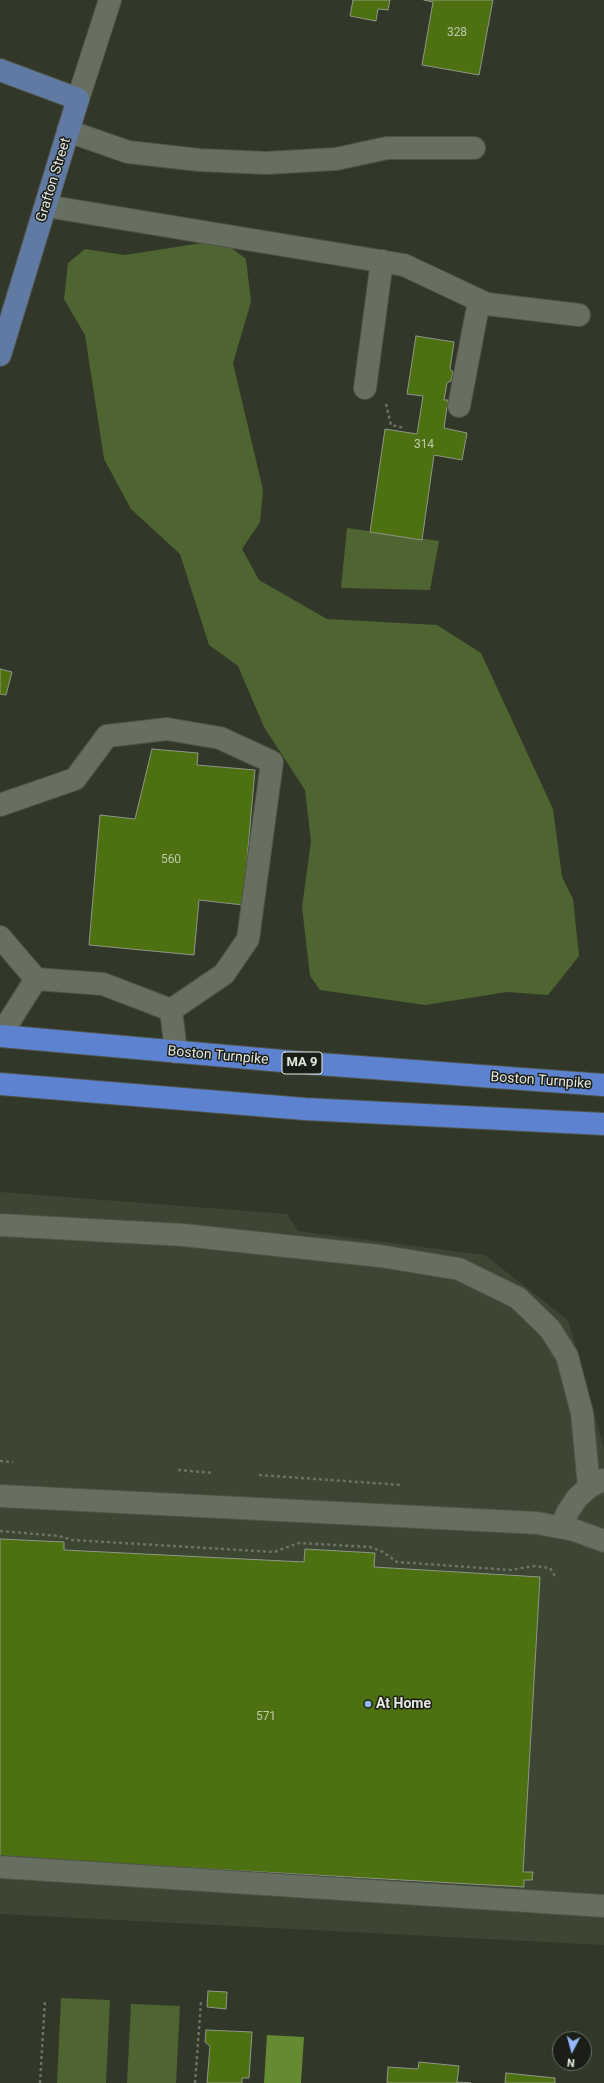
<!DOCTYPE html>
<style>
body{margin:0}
#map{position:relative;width:604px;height:2083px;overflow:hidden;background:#313829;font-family:Roboto,sans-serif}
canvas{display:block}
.north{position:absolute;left:552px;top:2031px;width:40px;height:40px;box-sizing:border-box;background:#1b1e17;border:1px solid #6b6f67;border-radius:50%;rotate:186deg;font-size:11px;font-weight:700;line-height:16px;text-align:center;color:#e3e8df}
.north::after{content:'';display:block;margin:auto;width:14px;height:18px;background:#94b7fd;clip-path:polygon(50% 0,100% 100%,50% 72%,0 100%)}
</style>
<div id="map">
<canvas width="604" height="2083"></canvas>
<div class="north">N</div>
</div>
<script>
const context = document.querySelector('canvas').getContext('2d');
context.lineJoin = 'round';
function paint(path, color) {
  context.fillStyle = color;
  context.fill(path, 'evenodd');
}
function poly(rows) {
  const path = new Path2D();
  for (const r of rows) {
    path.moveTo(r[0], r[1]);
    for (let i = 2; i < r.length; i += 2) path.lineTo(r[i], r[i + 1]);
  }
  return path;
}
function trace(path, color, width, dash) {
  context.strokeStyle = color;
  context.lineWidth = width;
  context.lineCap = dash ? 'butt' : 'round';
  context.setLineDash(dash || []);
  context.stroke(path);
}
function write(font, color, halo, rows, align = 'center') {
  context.font = font + ' Roboto,sans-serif';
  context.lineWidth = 3;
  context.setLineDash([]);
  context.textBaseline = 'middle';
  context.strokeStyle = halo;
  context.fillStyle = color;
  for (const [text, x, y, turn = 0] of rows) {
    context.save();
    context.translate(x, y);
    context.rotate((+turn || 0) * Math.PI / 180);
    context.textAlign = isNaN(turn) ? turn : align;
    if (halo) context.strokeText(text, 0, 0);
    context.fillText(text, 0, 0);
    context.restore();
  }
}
paint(poly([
 [0,1192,287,1214,298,1231,485,1255,568,1320,604,1448,604,1945,0,1914]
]), '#3c4632');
paint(poly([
 [221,240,246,259,251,302,233,363,263,490,260,522,242,549,259,580,327,619,437,625,481,653,553,809,562,877,573,899,579,956,548,995,507,992,425,1005,320,990,310,976,302,907,311,841,305,790,264,727,238,666,209,645,180,554,131,509,104,459,85,335,64,299,68,263,85,249,125,255],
 [347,528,439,541,430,590,341,588],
 [61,1998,110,2000,106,2083,57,2083],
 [131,2004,180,2006,176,2083,127,2083]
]), '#4e6531');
paint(poly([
 [267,2035,304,2037,301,2083,264,2083]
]), '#658a31');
const building = poly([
 [353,0,390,0,388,10,378,9,376,21,350,16,353,0],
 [424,0,493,0,479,75,422,65,433,2,424,0],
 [416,336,454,342,450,369,453,372,451,381,447,383,444,400,448,400,444,428,467,433,462,460,434,455,422,540,370,532,385,429,417,434,423,396,407,394,416,336],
 [0,669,12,672,6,695,0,694,0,669],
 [152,749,198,753,197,765,255,770,243,905,199,900,194,955,89,945,100,815,135,819,152,749],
 [0,1539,64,1542,64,1550,304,1562,305,1549,375,1553,374,1567,540,1577,523,1872,533,1872,532,1880,524,1880,524,1887,0,1857,0,1539],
 [208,1991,227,1992,226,2009,207,2007,208,1991],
 [206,2030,252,2032,249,2078,242,2078,242,2083,207,2083,210,2046,205,2042,206,2030],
 [419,2062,459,2066,457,2082,471,2083,387,2083,388,2067,418,2069,419,2062],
 [506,2073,555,2078,555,2083,505,2083,506,2073]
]);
paint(building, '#4d7011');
trace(building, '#8f9787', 1);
const minor = poly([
 [78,99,110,0],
 [68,131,128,152,199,160,266,163,336,159,387,148,474,148],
 [46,206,404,265,487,304,579,315],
 [365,388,382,261],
 [459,406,479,301],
 [0,805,75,779,107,736,167,729,220,738,272,762,248,939,224,974,171,1010,176,1052],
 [0,937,36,979],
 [0,1036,36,979,103,984,171,1010],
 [0,1225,183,1235,380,1256,459,1269,518,1298,550,1329,567,1356,582,1413,589,1487],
 [0,1496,537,1523,574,1530,604,1541],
 [562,1527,567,1513,577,1498,589,1487,603,1480],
 [0,1867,604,1906]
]);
const major = poly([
 [0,70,78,99,0,355]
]);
const highway = poly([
 [0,1036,305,1063,604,1085],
 [0,1084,305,1109,604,1124]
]);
trace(minor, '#4e5347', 24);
trace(major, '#4e5347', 24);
trace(highway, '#4e5347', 24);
trace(poly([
 [386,404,391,425,405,428],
 [0,1461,13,1462],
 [178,1470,213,1473],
 [259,1475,402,1485],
 [0,1531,59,1536,72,1540,274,1552,299,1543,370,1547,383,1552,397,1562,511,1570,534,1566,550,1568,556,1578],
 [40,2083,45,2000],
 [195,2083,201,2002]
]), '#6c7265', 2.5, [3, 3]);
trace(minor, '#676f60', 22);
trace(major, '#617aa3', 22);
trace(highway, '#5d82d0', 22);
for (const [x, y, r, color] of [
 [368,1704,4,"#94b7fd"]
]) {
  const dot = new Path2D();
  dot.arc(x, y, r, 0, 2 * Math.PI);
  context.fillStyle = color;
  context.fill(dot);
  trace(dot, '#1b1e17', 1.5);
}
write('12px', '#becaac', null, [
 ["328",457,33],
 ["314",424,445],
 ["560",171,860],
 ["571",266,1717]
]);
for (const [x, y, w] of [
 [302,1063,40]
]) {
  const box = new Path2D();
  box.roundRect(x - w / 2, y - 11, w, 22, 3);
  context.fillStyle = '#1b1e17';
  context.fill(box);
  trace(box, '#e3e8df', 1);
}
write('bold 13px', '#e3e8df', null, [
 ["MA 9",302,1063]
]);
write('14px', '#e3e8df', '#1b1e17', [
 ["Grafton Street",54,180,-73],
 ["Boston Turnpike",218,1056,5],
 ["Boston Turnpike",541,1081,4]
]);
write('bold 14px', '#e3e8df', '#1b1e17', [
 ["At Home",376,1704]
], 'left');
</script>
